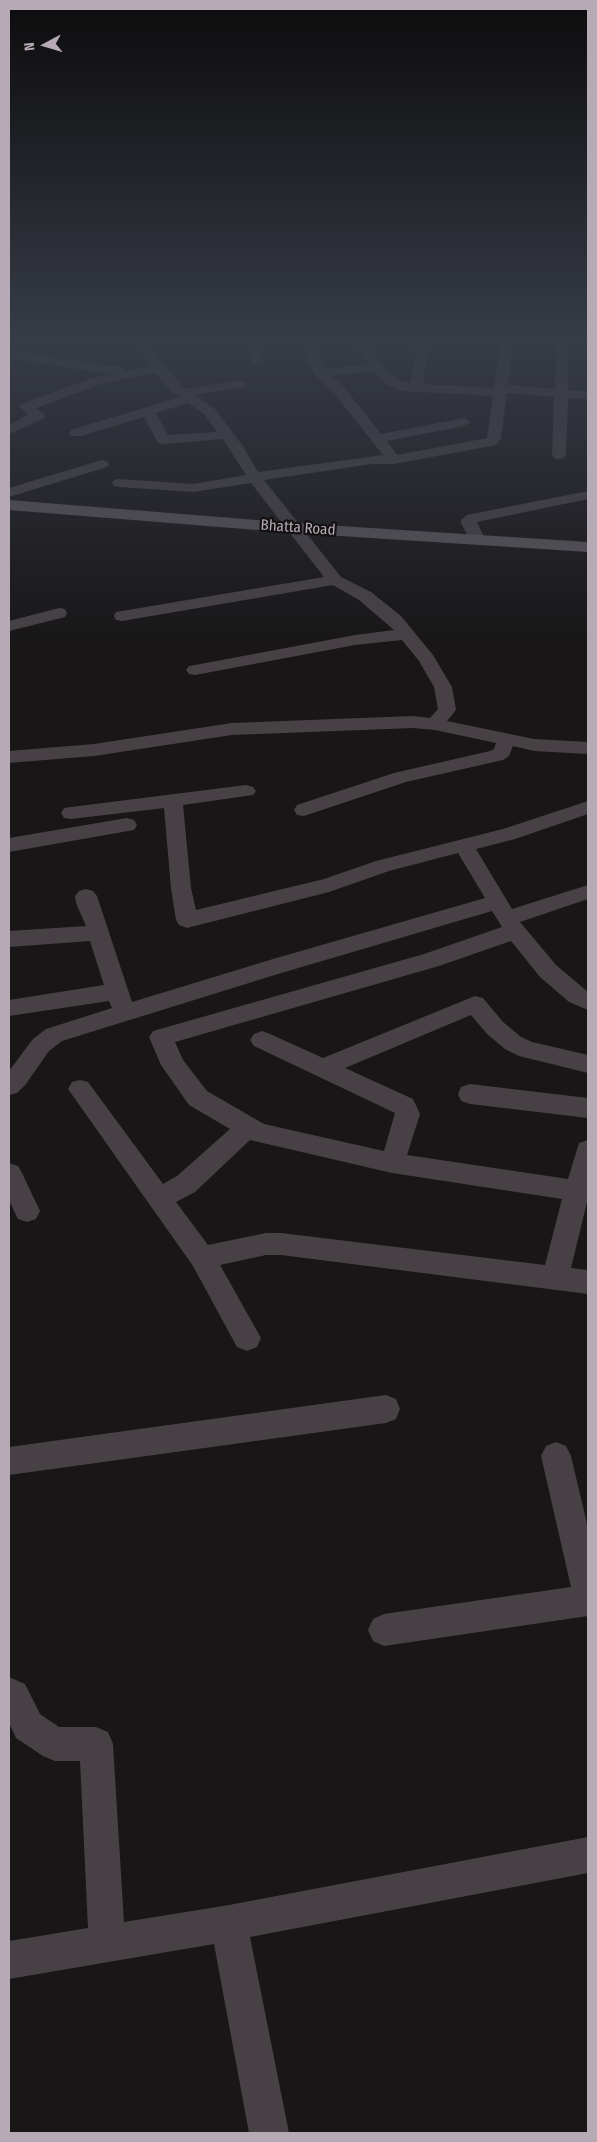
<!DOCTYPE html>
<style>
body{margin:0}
#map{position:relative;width:597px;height:2142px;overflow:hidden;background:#181617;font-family:"Fira Sans Condensed",sans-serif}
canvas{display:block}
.frame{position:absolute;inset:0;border:10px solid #b6aab4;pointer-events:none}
.north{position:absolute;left:20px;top:20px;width:50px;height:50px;-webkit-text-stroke:4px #131112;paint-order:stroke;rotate:264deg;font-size:14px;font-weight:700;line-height:20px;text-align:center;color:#b6aab4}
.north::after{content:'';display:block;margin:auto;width:18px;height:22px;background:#b6aab4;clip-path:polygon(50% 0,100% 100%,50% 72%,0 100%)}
</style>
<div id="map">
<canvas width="597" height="2142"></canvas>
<div class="frame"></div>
<div class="north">N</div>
</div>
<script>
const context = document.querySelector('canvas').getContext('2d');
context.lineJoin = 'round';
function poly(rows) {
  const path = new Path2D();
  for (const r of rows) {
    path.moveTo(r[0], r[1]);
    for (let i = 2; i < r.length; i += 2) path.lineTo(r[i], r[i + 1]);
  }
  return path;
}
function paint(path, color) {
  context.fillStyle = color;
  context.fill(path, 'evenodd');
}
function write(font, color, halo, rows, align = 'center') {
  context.font = font + ' "Fira Sans Condensed",sans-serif';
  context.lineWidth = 4.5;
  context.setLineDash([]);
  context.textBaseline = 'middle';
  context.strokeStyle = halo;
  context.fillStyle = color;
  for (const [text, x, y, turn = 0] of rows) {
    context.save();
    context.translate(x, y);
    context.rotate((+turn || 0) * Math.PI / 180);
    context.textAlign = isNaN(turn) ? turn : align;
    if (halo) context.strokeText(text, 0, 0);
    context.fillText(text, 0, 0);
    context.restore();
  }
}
paint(poly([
 [135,345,147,345,185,389,240,380,245,381,247,384,245,387,195,395,214,408,243,446,258,472,383,455,334,393,316,376,301,345,313,345,325,369,368,364,356,345,368,345,386,370,395,378,410,383,415,356,414,345,426,345,427,356,423,384,494,388,501,345,513,345,508,385,555,389,557,345,569,345,568,390,588,391,588,399,568,398,566,455,564,458,559,459,554,458,552,455,554,397,507,393,501,439,496,445,394,464,372,464,264,480,341,577,371,592,401,616,433,655,452,687,456,710,447,721,534,739,588,742,588,754,534,751,513,746,509,756,503,760,406,782,304,816,297,815,294,810,297,805,394,773,490,751,494,749,496,743,435,730,413,728,232,735,94,756,9,763,9,751,94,744,232,723,413,716,430,718,438,709,434,687,419,661,402,640,355,645,195,675,189,674,186,670,189,666,195,665,355,635,394,630,359,600,333,585,122,621,116,620,114,616,116,612,122,611,324,577,251,483,193,492,119,487,114,486,112,483,114,480,119,479,193,484,246,475,223,439,163,444,158,443,144,417,81,436,71,436,69,433,71,430,180,397,172,392,156,373,101,384,36,408,45,416,43,419,9,434,9,425,28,415,19,407,21,404,92,378,112,374,18,360,12,356,13,353,18,352,120,367,126,371,150,366,135,345],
 [373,371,385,384,402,391,493,396,487,438,397,455,387,441,464,426,471,422,464,418,381,434,344,387,332,376,373,371],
 [188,403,204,414,217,432,168,435,156,413,188,403],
 [246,345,258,345,264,361,263,364,253,364,246,345],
 [102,460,107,461,109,464,107,467,9,497,9,488,102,460],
 [588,491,588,499,477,522,485,539,483,542,471,542,461,523,461,520,467,515,588,491],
 [59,608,65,609,67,613,65,617,9,631,9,621,59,608],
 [246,785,253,787,256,791,253,795,183,805,191,888,196,910,324,879,376,861,503,829,588,801,588,814,515,839,476,849,512,909,588,885,588,899,520,922,556,965,588,992,588,1010,569,1002,540,977,511,941,439,966,175,1042,183,1060,207,1091,264,1124,384,1151,395,1113,254,1046,250,1040,254,1034,262,1031,270,1034,323,1058,475,996,483,998,503,1022,521,1037,532,1042,588,1055,588,1073,519,1056,505,1049,487,1034,471,1015,345,1068,413,1099,420,1114,407,1155,568,1179,579,1143,588,1140,588,1198,571,1268,588,1270,588,1294,281,1255,266,1255,220,1265,261,1338,257,1347,247,1351,237,1347,193,1266,68,1089,72,1082,80,1080,88,1082,163,1184,177,1176,230,1129,189,1105,161,1065,149,1037,153,1031,424,954,502,927,492,911,278,974,62,1041,49,1051,26,1084,17,1093,9,1095,9,1071,33,1039,46,1029,112,1008,109,1001,9,1016,9,1000,104,985,90,941,9,947,9,931,86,926,76,903,75,896,79,891,86,889,93,891,97,896,132,1002,273,959,485,898,458,853,389,871,329,892,187,928,179,925,176,920,171,888,164,808,71,819,64,818,61,813,64,808,71,807,246,785],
 [250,1140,392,1173,562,1199,545,1265,281,1233,266,1233,208,1245,176,1202,195,1192,250,1140],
 [127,818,134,820,137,825,134,830,9,852,9,838,127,818],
 [470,1084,588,1098,588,1118,470,1104,461,1101,458,1094,461,1087,470,1084],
 [9,1163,18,1166,22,1173,40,1211,36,1219,27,1222,18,1219,14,1211,9,1200,9,1163],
 [386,1395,396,1399,400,1409,396,1419,386,1423,9,1475,9,1447,386,1395],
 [556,1442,566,1446,571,1456,588,1528,588,1616,384,1646,373,1641,368,1630,373,1619,384,1614,571,1587,541,1456,546,1446,556,1442],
 [9,1677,25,1684,40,1714,59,1727,96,1727,108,1732,113,1744,124,1922,229,1905,588,1837,588,1873,250,1937,289,2133,249,2133,214,1944,9,1979,9,1941,88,1928,80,1761,55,1761,43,1756,16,1738,9,1723,9,1677]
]), '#474145');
paint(poly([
 [9,500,294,523,588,542,588,552,294,533,9,510,9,500]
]), '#5b5459');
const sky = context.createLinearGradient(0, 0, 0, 645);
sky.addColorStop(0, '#0d0c0d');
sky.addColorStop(0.53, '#373c47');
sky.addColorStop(1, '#373c4700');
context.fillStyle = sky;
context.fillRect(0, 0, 597, 645);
write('15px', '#b6aab4', '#131112', [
 ["Bhatta Road",298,528,4]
]);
</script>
